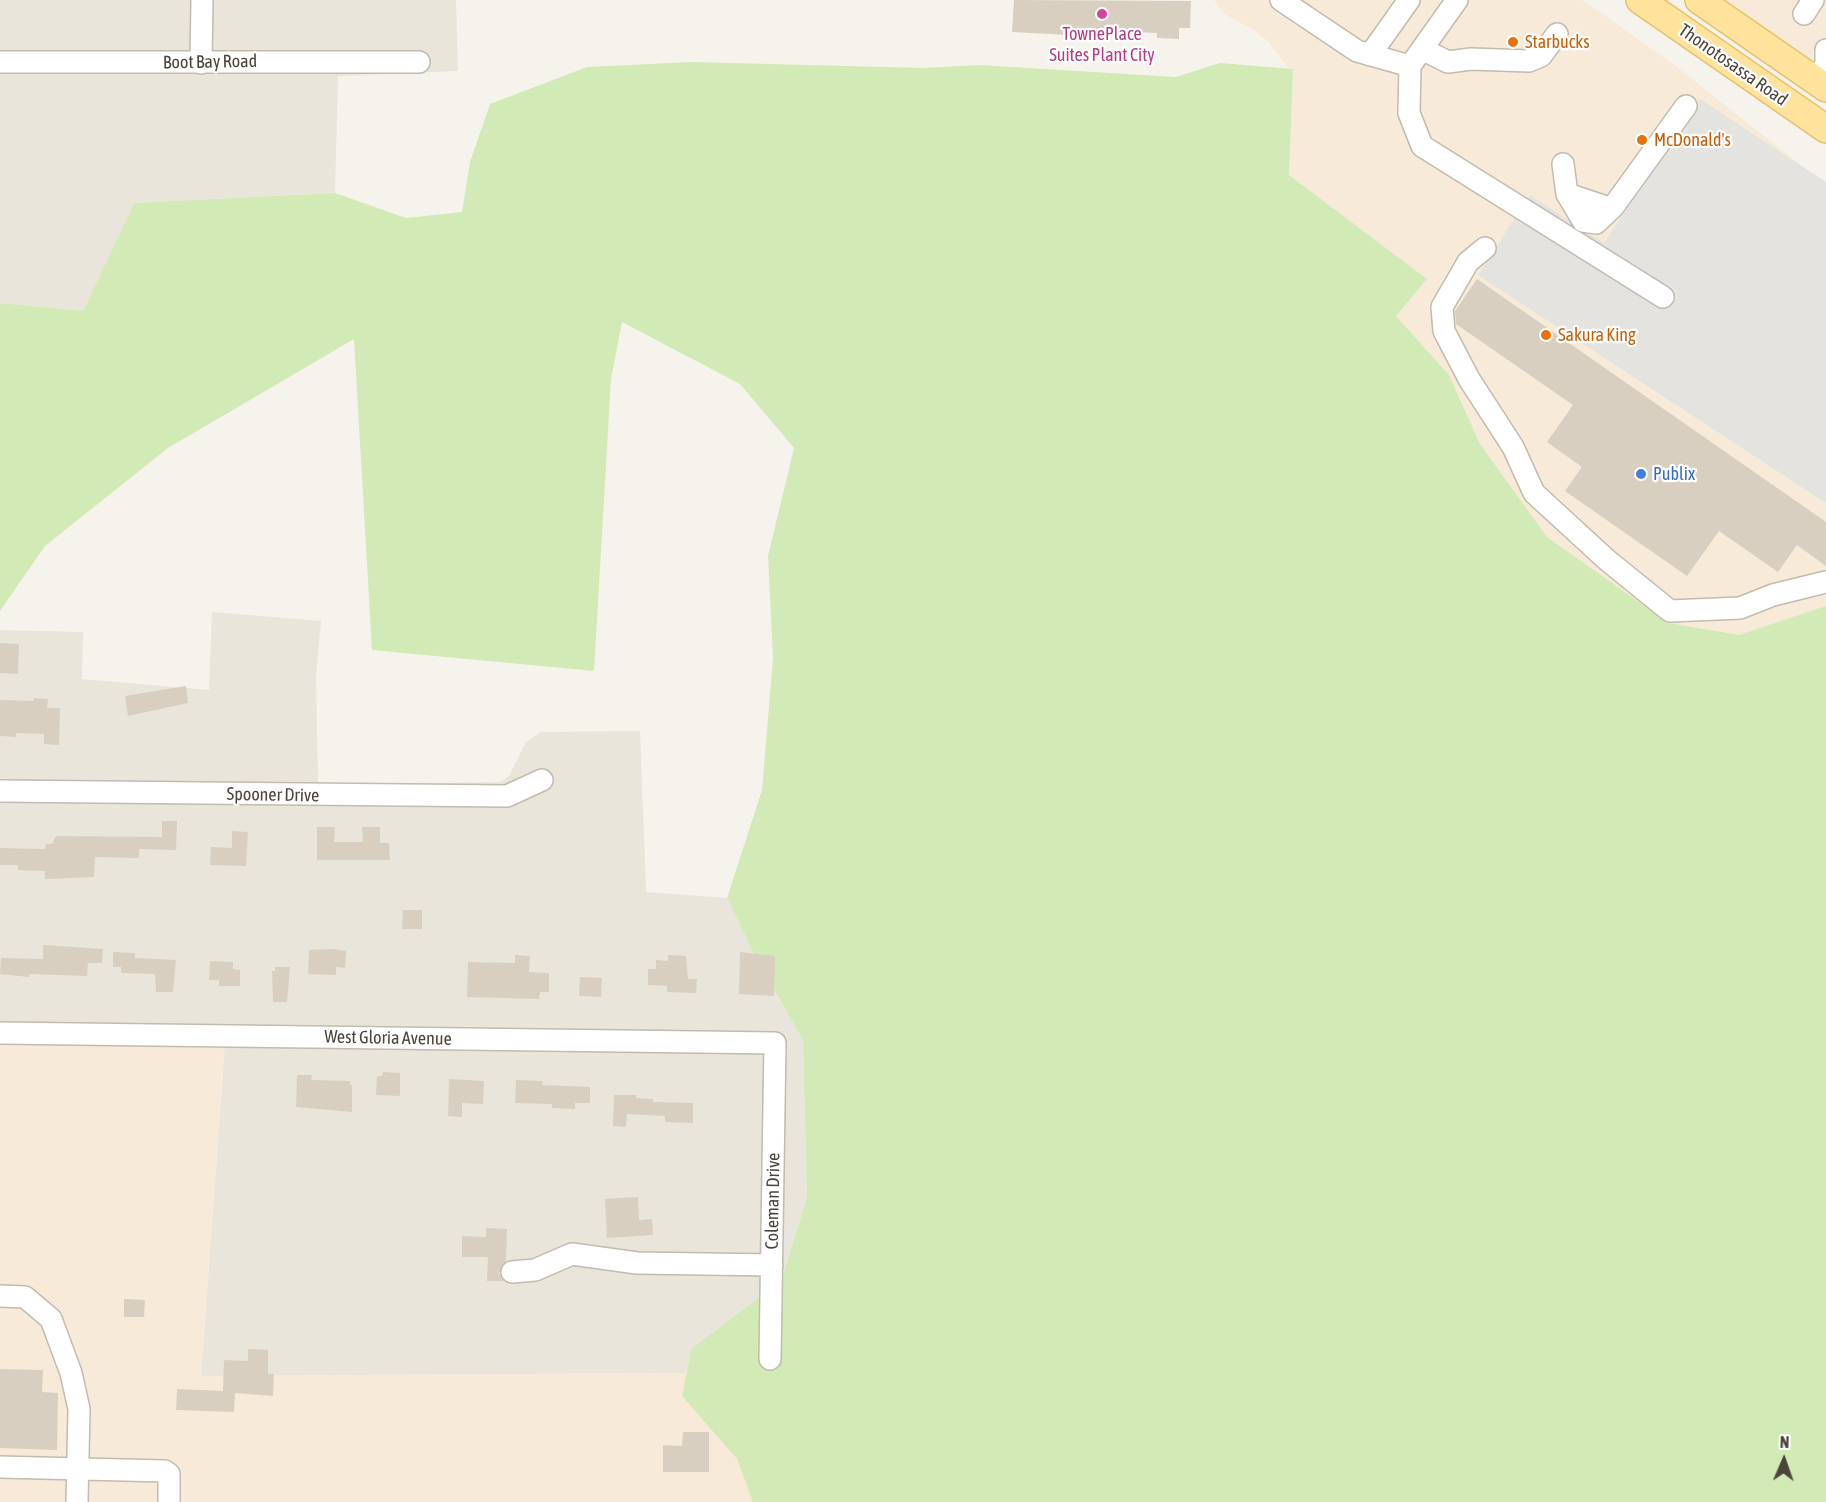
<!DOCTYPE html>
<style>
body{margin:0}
#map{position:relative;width:1826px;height:1502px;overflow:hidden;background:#f6f3ec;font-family:"Asap Condensed",sans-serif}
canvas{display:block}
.north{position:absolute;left:1754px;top:1430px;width:60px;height:60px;-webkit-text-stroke:4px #fff;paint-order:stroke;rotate:2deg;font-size:16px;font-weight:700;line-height:24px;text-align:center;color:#4b4439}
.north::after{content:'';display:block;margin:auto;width:21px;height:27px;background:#4b4439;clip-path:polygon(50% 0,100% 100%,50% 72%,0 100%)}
</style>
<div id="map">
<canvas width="1826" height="1502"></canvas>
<div class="north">N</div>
</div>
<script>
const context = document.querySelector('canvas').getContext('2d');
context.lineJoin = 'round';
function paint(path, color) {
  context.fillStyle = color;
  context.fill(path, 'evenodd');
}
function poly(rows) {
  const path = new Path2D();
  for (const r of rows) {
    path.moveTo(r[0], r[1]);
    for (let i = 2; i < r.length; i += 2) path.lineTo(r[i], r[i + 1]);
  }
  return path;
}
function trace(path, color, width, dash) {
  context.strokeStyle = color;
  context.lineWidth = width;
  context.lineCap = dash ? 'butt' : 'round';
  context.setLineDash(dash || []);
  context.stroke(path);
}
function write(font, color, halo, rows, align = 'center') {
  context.font = font + ' "Asap Condensed",sans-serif';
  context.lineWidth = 4.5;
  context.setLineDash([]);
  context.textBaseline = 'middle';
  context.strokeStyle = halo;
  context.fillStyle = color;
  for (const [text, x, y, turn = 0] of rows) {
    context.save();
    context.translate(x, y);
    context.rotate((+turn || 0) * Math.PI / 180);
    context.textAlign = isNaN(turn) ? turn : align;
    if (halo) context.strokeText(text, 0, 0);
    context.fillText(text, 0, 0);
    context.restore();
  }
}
paint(poly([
 [0,0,456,0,458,71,338,76,335,193,134,203,83,311,0,303],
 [212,612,321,621,316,677,318,785,501,782,509,776,526,742,541,732,640,731,646,892,727,898,757,962,803,1040,807,1197,781,1281,691,1349,686,1373,201,1376,225,1042,0,1036,0,630,83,632,82,679,209,690]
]), '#eae5da');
paint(poly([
 [1214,0,1583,0,1673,64,1803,167,1826,182,1826,606,1739,635,1669,623,1547,537,1480,444,1449,375,1396,316,1427,279,1289,175,1293,69,1288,68,1269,42,1252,29,1224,14],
 [1714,0,1826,0,1826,48,1812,67],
 [0,1036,225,1041,201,1376,686,1373,682,1396,737,1459,753,1502,0,1502]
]), '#f7ead8');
paint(poly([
 [692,62,924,68,979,65,1176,77,1220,63,1293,69,1289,175,1427,279,1396,316,1449,375,1480,444,1547,537,1669,623,1739,635,1826,606,1826,1502,753,1502,737,1459,682,1396,691,1349,781,1281,807,1197,803,1040,757,961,727,898,762,790,773,658,768,556,794,448,740,384,622,322,611,379,594,671,372,650,354,339,168,448,45,546,0,611,0,303,83,311,134,203,335,193,406,218,462,212,470,162,490,104,587,67]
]), '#d2eab5');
paint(poly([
 [1700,99,1826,182,1826,503,1478,275,1530,195,1604,243]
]), '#e5e3e0');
paint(poly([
 [1014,0,1191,1,1190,28,1179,28,1179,39,1157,38,1157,33,1092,30,1092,41,1067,40,1068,35,1012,32],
 [1477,279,1826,522,1826,566,1797,545,1778,572,1719,531,1687,576,1565,491,1582,467,1547,442,1573,405,1456,324,1455,311],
 [0,643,19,644,18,674,0,673],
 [186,686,188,703,128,716,125,696],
 [34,698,48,699,47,708,60,708,59,745,44,744,44,734,16,733,16,737,0,736,0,700,34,701],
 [162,821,177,821,176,850,139,849,139,858,95,857,94,877,45,879,45,871,18,870,18,865,0,865,0,848,45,849,46,844,52,844,56,836,162,837],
 [317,827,335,827,334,842,363,842,362,827,380,827,380,843,389,843,390,860,317,860],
 [232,831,248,832,246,866,210,865,211,847,232,848],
 [403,910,422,910,422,929,402,929],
 [43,945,103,949,102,963,88,963,87,976,29,974,29,977,0,974,1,958,43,959],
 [334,949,346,951,345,968,336,967,336,975,308,974,309,950],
 [113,952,135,953,135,958,176,960,173,992,156,992,155,974,121,973,121,967,113,967],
 [740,952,775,956,774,996,739,994],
 [515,955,530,956,529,972,549,973,549,992,540,992,539,999,467,997,468,962,515,963],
 [668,955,686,956,688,979,697,979,696,993,667,992,667,986,648,985,648,969,656,969,656,960,668,961],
 [210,961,233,962,233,969,240,970,240,986,219,986,219,980,209,980],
 [275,967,290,967,287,1002,273,1002,272,971,275,971],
 [580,977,602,978,601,997,579,996],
 [383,1072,400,1073,400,1096,376,1095,377,1076,382,1076],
 [297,1075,312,1075,311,1080,350,1081,350,1085,352,1085,352,1112,296,1107],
 [449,1079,484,1081,483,1104,462,1103,462,1117,448,1116],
 [516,1080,543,1081,542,1085,590,1087,590,1103,575,1103,575,1109,552,1108,552,1104,515,1103],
 [614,1095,636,1095,636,1098,653,1099,653,1102,693,1103,693,1123,665,1122,665,1116,627,1114,626,1127,613,1126],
 [638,1197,639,1220,652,1219,653,1235,607,1238,605,1199],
 [486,1228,507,1229,506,1261,499,1273,504,1281,487,1281,488,1257,462,1257,462,1236,486,1237],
 [124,1299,145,1300,144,1317,124,1317],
 [248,1349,268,1350,268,1374,274,1374,273,1396,235,1393,234,1412,176,1410,177,1389,223,1391,224,1360,248,1361],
 [0,1369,43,1370,42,1392,58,1393,57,1450,0,1448],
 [683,1432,709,1432,709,1472,663,1472,663,1445,682,1446]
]), '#d8cfc1');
const minor = poly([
 [1281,0,1357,51,1410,66],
 [1457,0,1410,66,1409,113,1422,146,1663,297],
 [1804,14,1813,0],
 [1422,49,1448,62,1471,59,1529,61,1541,56,1557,34],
 [1370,55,1409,0],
 [0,62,419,62],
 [201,63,202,0],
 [1814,80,1826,65,1826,50],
 [1563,164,1567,194,1609,208,1613,207,1686,106],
 [1567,194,1583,221,1596,223,1613,207],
 [1485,248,1468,262,1442,307,1444,331,1469,379,1513,447,1534,493,1607,560,1670,611,1740,608,1773,595,1826,582],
 [0,791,507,796,542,780],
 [0,1033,775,1043,770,1359],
 [512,1272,535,1270,572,1254,637,1263,772,1265],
 [0,1296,25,1297,51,1319,71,1373,79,1409,77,1502],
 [0,1467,165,1471,169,1474,169,1502]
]);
const major = poly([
 [1640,0,1826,129],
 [1699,0,1826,88]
]);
trace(minor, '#c2bbae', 24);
trace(major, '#e6c16a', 30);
trace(minor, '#fff', 21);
trace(major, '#ffe39c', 27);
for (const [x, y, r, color] of [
 [1102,14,6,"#d1479c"],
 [1513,42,6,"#e8710a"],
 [1642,140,6,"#e8710a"],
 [1546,335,6,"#e8710a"],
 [1641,474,6,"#3f7fe0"]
]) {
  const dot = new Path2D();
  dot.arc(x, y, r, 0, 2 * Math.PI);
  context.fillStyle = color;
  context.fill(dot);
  trace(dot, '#fff', 2);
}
write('18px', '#b23c85', '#fff', [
 ["TownePlace",1102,34],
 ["Suites Plant City",1102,55]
]);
write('18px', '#c56008', '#fff', [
 ["Starbucks",1525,42],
 ["McDonald's",1654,140],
 ["Sakura King",1558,335]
], 'left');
write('18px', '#4b4439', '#fff', [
 ["Boot Bay Road",210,62,-1],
 ["Thonotosassa Road",1733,65,35],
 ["Spooner Drive",273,795,1],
 ["West Gloria Avenue",388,1038,1],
 ["Coleman Drive",773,1201,-89]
]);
write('18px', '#366cbe', '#fff', [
 ["Publix",1653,474]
], 'left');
</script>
